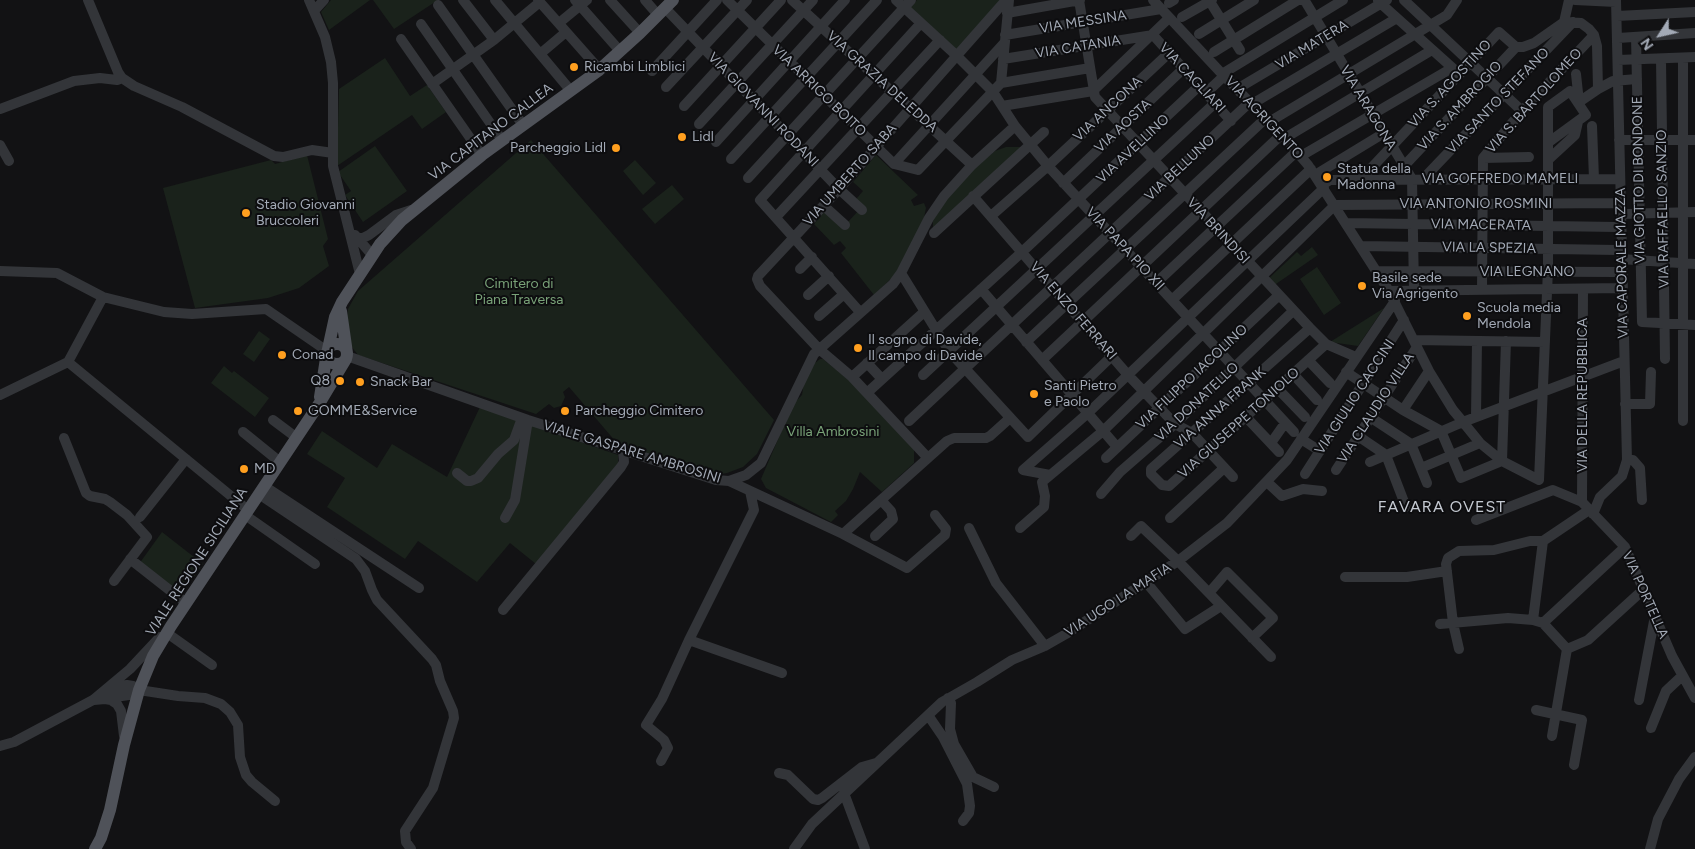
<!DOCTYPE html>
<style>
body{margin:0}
#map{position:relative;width:1695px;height:849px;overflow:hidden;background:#121214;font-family:Figtree,sans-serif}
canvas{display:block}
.north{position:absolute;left:1635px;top:10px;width:50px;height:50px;-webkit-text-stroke:4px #0d0d0f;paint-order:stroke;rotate:235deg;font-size:14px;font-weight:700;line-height:20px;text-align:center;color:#a3aab6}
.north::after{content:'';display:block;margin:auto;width:18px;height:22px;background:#a3aab6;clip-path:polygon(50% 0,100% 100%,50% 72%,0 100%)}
</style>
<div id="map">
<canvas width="1695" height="849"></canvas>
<div class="north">N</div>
</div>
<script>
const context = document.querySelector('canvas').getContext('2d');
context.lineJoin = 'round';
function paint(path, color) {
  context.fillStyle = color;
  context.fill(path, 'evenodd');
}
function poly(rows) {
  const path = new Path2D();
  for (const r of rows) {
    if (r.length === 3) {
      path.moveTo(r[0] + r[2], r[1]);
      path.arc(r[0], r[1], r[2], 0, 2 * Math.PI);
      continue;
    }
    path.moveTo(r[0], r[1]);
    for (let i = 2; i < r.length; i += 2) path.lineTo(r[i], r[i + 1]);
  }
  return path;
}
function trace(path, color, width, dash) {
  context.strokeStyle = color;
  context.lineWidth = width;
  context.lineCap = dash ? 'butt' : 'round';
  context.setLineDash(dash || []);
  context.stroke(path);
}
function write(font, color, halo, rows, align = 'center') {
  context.font = font + ' Figtree,sans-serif';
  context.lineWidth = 4;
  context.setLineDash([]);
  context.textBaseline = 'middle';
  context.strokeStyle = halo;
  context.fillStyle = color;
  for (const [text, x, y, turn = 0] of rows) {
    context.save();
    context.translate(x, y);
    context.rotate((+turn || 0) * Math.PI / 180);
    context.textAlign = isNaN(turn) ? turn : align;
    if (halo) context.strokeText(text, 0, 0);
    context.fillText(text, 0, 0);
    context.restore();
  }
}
paint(poly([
 [331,0,370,0,329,30,321,12],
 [373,0,438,0,394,29],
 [917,0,1001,0,957,50,910,8],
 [385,58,410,96,427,85,446,112,422,129,412,115,337,166,339,89],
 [531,140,774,420,757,454,743,467,727,473,716,475,704,473,616,442,569,387,563,392,565,397,561,406,554,408,549,404,536,414,358,355,351,346,347,319,348,309,358,291],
 [375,146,407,191,363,222,345,195,351,191,338,172],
 [1006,147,1022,147,933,229,933,221,936,213,959,183,986,158,995,151],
 [307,155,328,239,323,246,329,266,299,288,268,298,195,308,163,188,271,160,275,164],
 [876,155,918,195,911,200,914,206,924,203,926,208,923,222,901,265,893,277,874,295,841,253,846,248,840,241,834,245,814,224,827,209,847,223,859,210,852,204,863,191,853,182],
 [635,160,656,183,643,195,623,171],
 [672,185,684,199,655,224,642,209],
 [1312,247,1318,255,1273,286,1267,280,1297,252,1301,256],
 [1317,267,1341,303,1324,315,1300,279],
 [1384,308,1358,346,1330,342],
 [259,331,270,339,254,362,243,354],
 [820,359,823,359,856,386,914,449,914,463,882,492,860,472,853,489,846,501,835,511,838,515,831,522,766,488,761,479,785,423,796,401,802,395,804,382,815,363],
 [224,366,232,373,234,371,269,398,255,417,211,383],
 [480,407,618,455,618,466,536,564,510,543,477,582,418,541,405,559,327,507,345,478,307,454,322,431,377,468,392,444,447,477],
 [162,532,203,564,181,595,139,564]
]), '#1a221b');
trace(poly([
 [88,0,118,72,122,78,134,86,182,107,274,156,283,157,312,150,333,153],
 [309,0,325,37,331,62,333,83,333,166,360,274],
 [463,0,494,40],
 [495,0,571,91],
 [538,0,599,69],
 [575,0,620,51],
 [610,0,640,33],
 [645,0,658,15],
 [727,0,894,164,918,170,1001,83,1009,0],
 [792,0,972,165],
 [896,0,957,56,993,92,1015,126,1048,166,1294,432],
 [1079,0,1095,97,1310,328,1326,344,1356,357],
 [1153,0,1224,76,1285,138,1308,165,1389,291,1429,371,1453,410,1463,422,1480,443,1502,461,1539,480,1548,269,1548,107,1570,91,1586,115,1549,142],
 [1209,0,1240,50],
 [1301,0,1305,1,1412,179,1414,290],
 [1404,0,1522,111],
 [1575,0,1616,2],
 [1378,1,1456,71],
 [1169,3,1174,0],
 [438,5,523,125],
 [665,8,839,189,862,210],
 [314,11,324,0],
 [1007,13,1080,0],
 [1617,16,1695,12],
 [1182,17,1212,0],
 [1564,22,1569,0],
 [1568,22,1581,23,1589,29,1594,35,1597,46,1598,89],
 [559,23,587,0],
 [421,24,502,140],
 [1199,34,1254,0],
 [1005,35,1161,9],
 [1636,37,1642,322,1695,325],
 [1618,38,1695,33],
 [401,39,482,155],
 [1214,52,1298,0],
 [540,54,566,32],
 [1683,58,1683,421],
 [1003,59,1153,35,1231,121],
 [1661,59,1665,359],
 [1618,60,1695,57],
 [652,71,717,0],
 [1222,74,1343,0],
 [1576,74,1579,102,1598,89,1613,81,1637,79],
 [1001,83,1090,68],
 [432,84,494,40,540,2],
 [666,87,747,0],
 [1237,89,1387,0],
 [1206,93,1224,76],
 [1252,104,1397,18],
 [684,106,781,0],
 [1002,106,1093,91,1169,18],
 [0,109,74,81,100,78,117,80,122,78],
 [1269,122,1447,15,1457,0],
 [699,124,813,0],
 [1592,126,1594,179],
 [1285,138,1432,50],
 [1619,140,1695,140],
 [716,142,845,0],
 [0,145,9,161],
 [1301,156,1452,68],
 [1483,158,1529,157],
 [731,159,877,0],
 [1549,159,1575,135,1578,122],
 [894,164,1005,42],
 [1404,166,1516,47],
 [1315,175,1384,133],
 [748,178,911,0],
 [1361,179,1499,32,1516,47,1523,47,1534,43,1564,22],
 [1423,179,1573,22],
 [1063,183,1183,69],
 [1322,185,1330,180,1620,179],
 [973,196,1128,375,1175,424,1192,433,1233,477],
 [824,206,845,225],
 [1621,214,1695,212],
 [991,216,1048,166,1169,53],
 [776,217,940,40],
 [1346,223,1617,227],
 [934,233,1044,132],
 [355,235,372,255],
 [358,238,363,238,369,235,396,215,411,210],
 [1361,246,1617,250],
 [1621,259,1695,264],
 [800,269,812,257],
 [0,271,57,273,103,297,164,312,192,314,266,309,327,351],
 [1377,271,1617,272],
 [901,273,949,351,1028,437,1112,356],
 [1156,283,1297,151],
 [981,289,1117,447],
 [1482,290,1483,158,1522,111,1594,35],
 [1389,291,1622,288],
 [808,295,829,276],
 [1172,300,1311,169],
 [860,312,760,200,921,23],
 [819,316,844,294],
 [1310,328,1151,469,1151,474,1162,485,1169,486,1326,344],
 [1414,340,1545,342],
 [1026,342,1266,118],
 [347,356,528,420,716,480,729,481,746,475,761,463,814,354,893,284,901,273,929,218,944,196,972,165,1015,126],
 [1042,360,1282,134],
 [1308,360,1330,383],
 [68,362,248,510],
 [867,363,882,379],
 [1346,372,1403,410,1441,431,1461,478,1502,461,1506,341],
 [1293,374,1317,400],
 [923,375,1215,103],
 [852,377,924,312],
 [1277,388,1305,417],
 [868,392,1022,252,1199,86],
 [0,395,68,362,103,297],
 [1625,404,1650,404,1651,372],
 [1403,410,1429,371],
 [1246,417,1279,452],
 [1370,417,1411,444,1427,483],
 [1476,417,1477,341],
 [273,420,297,438],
 [909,421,1250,102],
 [243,432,280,462],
 [1358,436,1386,455,1406,507],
 [64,438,86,493,90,496,105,499,110,502,127,515,147,537,114,581],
 [1301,439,1320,451],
 [1271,443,1285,423],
 [928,458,852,377,819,349,760,286,757,279,758,276,839,189,1006,0],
 [1106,458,1278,296],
 [1627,460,1633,460,1640,468,1642,500],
 [1370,462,1463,422,1624,361],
 [1421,468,1480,443],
 [1336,470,1417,347],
 [457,473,467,481,471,481,478,478,498,454,514,440,522,418],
 [1305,474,1404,320],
 [1050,475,1023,470,1088,413,1324,188],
 [729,481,843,534,907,568,945,535,946,529,935,515],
 [1267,482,1282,496,1303,489,1322,491],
 [264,486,419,588],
 [259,494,356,559,365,571,372,590,377,600,432,659,436,665,440,681,453,711,454,718,433,788,405,831,406,842,411,849],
 [1101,494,1120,472,1175,424,1293,311],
 [1582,502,1583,289],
 [1593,514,1600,497,1622,476,1627,460,1616,0],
 [245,515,315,564],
 [140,517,186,459],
 [505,518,515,500,528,420],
 [1170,518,1224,468],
 [1476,520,1553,490,1582,502,1625,547,1672,656,1695,698],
 [969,528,996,583,1045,646],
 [1020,528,1044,507,1045,496,1042,482,1103,431,1335,205,1616,203],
 [843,534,947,441,954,438,986,438,990,436,1010,418],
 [875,536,893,519,891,511,881,500],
 [1131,536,1141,526,1178,561,1271,657],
 [130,559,186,603],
 [1345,577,1407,577,1447,571],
 [1146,582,1185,629,1221,606],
 [1209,593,1227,572,1273,618,1252,638],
 [503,610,621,467,624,462,623,451],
 [1533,620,1543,541],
 [1543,623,1625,547],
 [1440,624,1508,618,1533,620,1543,623,1567,649],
 [167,633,212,665],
 [689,640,782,673],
 [1459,649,1453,623,1446,564,1448,558,1459,551,1494,550,1530,541,1543,541,1589,510],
 [107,689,127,685,133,686,139,690,178,696,205,698,221,704,230,712,238,725,240,757,246,775,252,782,275,801],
 [107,698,129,695,139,690],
 [948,698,951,703,950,729,954,744,973,777,994,787],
 [94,700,105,699,111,700,117,704,121,711,124,736],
 [1639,700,1655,616],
 [1536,710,1582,720,1574,765],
 [928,715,943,737,967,784,970,806,969,813,963,821],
 [1651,728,1666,691,1682,676],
 [1552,736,1567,649,1588,640,1644,589],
 [0,746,14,742,93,700,130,669,160,637],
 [661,761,668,748,664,740,646,725,662,699,689,640,754,510,750,491],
 [779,773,788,775,813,799,818,800,822,798,862,767,876,763],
 [844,793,865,849],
 [794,849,812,824,942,702,977,682,1012,660,1045,646,1066,634,1178,561,1227,523,1287,460,1395,301],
 [1650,849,1658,819,1679,779,1695,757]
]), '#333539', 10);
trace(poly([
 [341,311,347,353],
 [337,354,10],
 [328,349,335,317,342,302,380,244,402,220,482,155,598,71,640,33,673,0],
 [320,397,327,352],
 [95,849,101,838,110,810,124,745,139,690,153,656,171,626,319,404,346,359]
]), '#4f5259', 12);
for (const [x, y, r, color] of [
 [574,67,5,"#ff9f1f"],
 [682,137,5,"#ff9f1f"],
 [616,148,5,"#ff9f1f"],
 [1327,177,5,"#ff9f1f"],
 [246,213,5,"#ff9f1f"],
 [1362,286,5,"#ff9f1f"],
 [1467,316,5,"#ff9f1f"],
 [858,348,5,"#ff9f1f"],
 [282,355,5,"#ff9f1f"],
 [340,381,5,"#ff9f1f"],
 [360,382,5,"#ff9f1f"],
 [1034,394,5,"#ff9f1f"],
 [298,411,5,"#ff9f1f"],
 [565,411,5,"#ff9f1f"],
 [244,469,5,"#ff9f1f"]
]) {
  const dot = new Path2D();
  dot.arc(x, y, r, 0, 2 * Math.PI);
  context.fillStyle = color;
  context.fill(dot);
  trace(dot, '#0d0d0f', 2);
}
write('14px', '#a3aab6', '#0d0d0f', [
 ["VIA MESSINA",1083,22,-9],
 ["VIA MATERA",1312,45,-31],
 ["VIA CATANIA",1078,47,-9],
 ["VIA CAGLIARI",1192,78,47],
 ["VIA GRAZIA DELEDDA",882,82,42],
 ["VIA S. AGOSTINO",1450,84,-47],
 ["VIA ARRIGO BOITO",819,91,44],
 ["VIA SANTO STEFANO",1498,101,-46],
 ["VIA S. BARTOLOMEO",1534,101,-48],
 ["VIA S. AMBROGIO",1460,106,-47],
 ["VIA ARAGONA",1368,108,59],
 ["VIA ANCONA",1108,109,-43],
 ["VIA GIOVANNI RODANI",763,110,46],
 ["VIA AGRIGENTO",1264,118,47],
 ["VIA AOSTA",1123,126,-43],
 ["VIA CAPITANO CALLEA",491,132,-37],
 ["VIA AVELLINO",1133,149,-43],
 ["VIA BELLUNO",1180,168,-43],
 ["VIA UMBERTO SABA",850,175,-48],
 ["VIA GOFFREDO MAMELI",1500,179],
 ["VIA GIOTTO DI BONDONE",1639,180,-91],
 ["VIA ANTONIO ROSMINI",1476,204],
 ["VIA RAFFAELLO SANZIO",1663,209,-91],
 ["VIA MACERATA",1481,225,1],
 ["VIA BRINDISI",1218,231,47],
 ["VIA LA SPEZIA",1489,248,1],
 ["VIA PAPA PIO XII",1125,249,47],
 ["VIA CAPORALE MAZZA",1622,263,-91],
 ["VIA LEGNANO",1527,272],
 ["VIA ENZO FERRARI",1073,311,49],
 ["VIA FILIPPO IACOLINO",1192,377,-43],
 ["VIA DELLA REPUBBLICA",1583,395,-90],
 ["VIA GIULIO CACCINI",1355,397,-57],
 ["VIA DONATELLO",1197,402,-43],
 ["VIA ANNA FRANK",1220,408,-41],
 ["VIA CLAUDIO VILLA",1376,408,-57],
 ["VIA GIUSEPPE TONIOLO",1239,423,-42],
 ["VIALE GASPARE AMBROSINI",632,452,17],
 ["VIALE REGIONE SICILIANA",197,562,-57],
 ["VIA PORTELLA",1645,595,66],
 ["VIA UGO LA MAFIA",1118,600,-33]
]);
write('14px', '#a3aab6', '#0d0d0f', [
 ["Ricambi Limblici",584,67],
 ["Lidl",692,137],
 ["Parcheggio Lidl",606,148,"right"],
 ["Statua della",1337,169],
 ["Madonna",1337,185],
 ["Stadio Giovanni",256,205],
 ["Bruccoleri",256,221],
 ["Basile sede",1372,278],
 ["Via Agrigento",1372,294],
 ["Scuola media",1477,308],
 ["Mendola",1477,324],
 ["Il sogno di Davide,",868,340],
 ["Il campo di Davide",868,356],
 ["Conad",292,355],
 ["Q8",330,381,"right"],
 ["Snack Bar",370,382],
 ["Santi Pietro",1044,386],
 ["e Paolo",1044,402],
 ["GOMME&Service",308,411],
 ["Parcheggio Cimitero",575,411],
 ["MD",254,469]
], 'left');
write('14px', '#79a278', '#0d0d0f', [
 ["Cimitero di",519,284],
 ["Piana Traversa",519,300],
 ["Villa Ambrosini",833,432]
]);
context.letterSpacing = '1px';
write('16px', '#c4c9d1', '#0d0d0f', [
 ["FAVARA OVEST",1442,507]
]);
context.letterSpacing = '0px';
</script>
